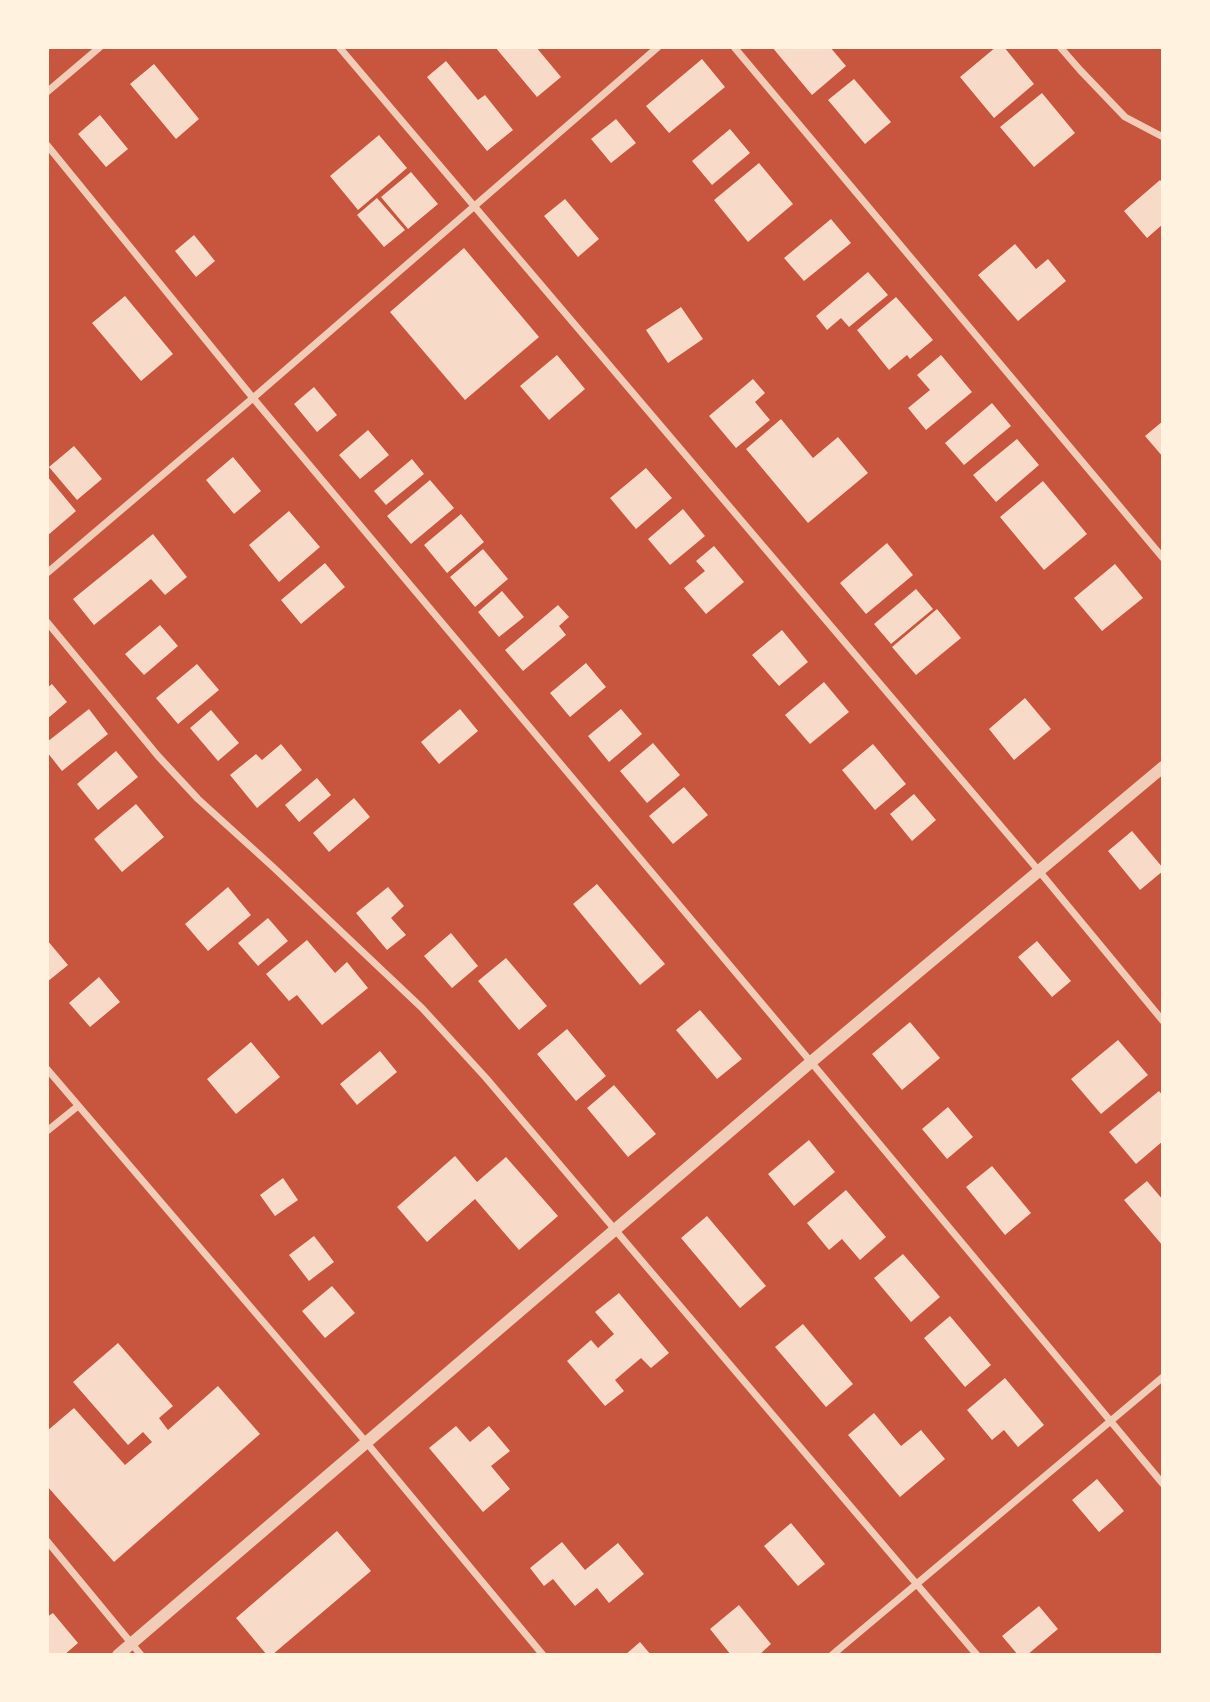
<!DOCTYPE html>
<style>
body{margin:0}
#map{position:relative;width:1210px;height:1702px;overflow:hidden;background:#c8553d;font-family:Ubuntu,sans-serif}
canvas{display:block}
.frame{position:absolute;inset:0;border:49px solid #fff3e0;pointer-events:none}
</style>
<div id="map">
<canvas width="1210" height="1702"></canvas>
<div class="frame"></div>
</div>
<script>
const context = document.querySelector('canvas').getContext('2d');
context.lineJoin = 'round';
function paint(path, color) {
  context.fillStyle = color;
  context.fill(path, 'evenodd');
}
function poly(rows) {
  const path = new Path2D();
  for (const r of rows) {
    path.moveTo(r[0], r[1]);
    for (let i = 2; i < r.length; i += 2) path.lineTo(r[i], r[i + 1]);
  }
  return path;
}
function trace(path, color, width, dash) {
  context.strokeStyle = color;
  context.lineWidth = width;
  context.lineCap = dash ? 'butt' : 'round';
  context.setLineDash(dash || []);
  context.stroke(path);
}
paint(poly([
 [495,47,536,47,561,77,537,97],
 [772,47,830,47,846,66,812,95],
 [996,47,1004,47,1034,84,994,118,960,77],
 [702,59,725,87,669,133,646,106],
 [446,61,478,100,485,95,513,130,487,151,427,77],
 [154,64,199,119,176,139,130,84],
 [854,79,891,122,865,144,828,100],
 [1042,93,1075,133,1034,167,1000,127],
 [100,115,128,149,106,167,78,134],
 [616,119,636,143,611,163,591,139],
 [730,129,750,153,712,185,692,161],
 [379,135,407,168,358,210,330,176],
 [759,163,793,204,748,242,714,200],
 [411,172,438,204,408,229,381,197],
 [1160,180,1163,184,1163,224,1147,238,1124,211],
 [377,198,405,230,384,247,357,215],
 [565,199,599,239,578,257,544,216],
 [831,219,851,243,804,281,784,258],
 [194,235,215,261,196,277,175,251],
 [1015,244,1036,269,1048,259,1066,281,1018,321,978,275],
 [464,248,539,337,465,400,390,312],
 [868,272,888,295,849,327,841,318,827,330,816,316],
 [125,296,173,354,141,381,92,323],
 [896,297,933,340,910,359,907,355,889,370,857,330],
 [681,307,703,339,668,363,646,330],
 [557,355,585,389,549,420,520,386],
 [941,355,972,392,926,430,908,408,930,390,917,375],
 [753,379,765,393,755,402,770,420,736,448,709,416],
 [314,387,337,415,317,432,294,404],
 [992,403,1011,426,964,465,945,443],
 [781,419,813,458,838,437,868,473,808,523,746,449],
 [1163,421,1163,457,1145,436],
 [368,430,389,455,360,479,339,455],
 [1017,439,1039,465,996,502,973,475],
 [74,446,102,479,77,500,49,467],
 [233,457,261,491,234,514,206,480],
 [412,459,424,474,386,505,374,491],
 [646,468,672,498,636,529,610,498],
 [47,476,76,511,47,536],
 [430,480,454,508,411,544,387,516],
 [1043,481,1087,534,1044,570,1000,517],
 [683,509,705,536,670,565,648,539],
 [289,511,320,547,279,582,249,545],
 [461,514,484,542,447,573,424,545],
 [153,534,187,577,165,595,151,579,94,625,73,599],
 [887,543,913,575,866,614,840,583],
 [714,546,744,582,706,614,684,588,705,571,696,561],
 [483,549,508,579,475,607,450,577],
 [325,563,345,587,301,624,281,600],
 [1115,564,1143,598,1102,631,1074,598],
 [916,589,933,609,891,644,874,624],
 [502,591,524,617,499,637,478,612],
 [558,605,569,617,559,626,566,635,523,671,505,650],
 [937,609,961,638,916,675,892,647],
 [160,625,178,646,144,675,125,654],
 [782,630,808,662,779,686,752,655],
 [586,663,606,687,570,717,550,693],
 [197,664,219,690,178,724,156,698],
 [824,682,849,712,810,744,785,715],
 [52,684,67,702,47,719,47,688],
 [1025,698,1051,729,1014,760,989,729],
 [89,709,108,734,62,771,47,752,47,742],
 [460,709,478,731,439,764,421,742],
 [621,709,642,734,609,762,588,736],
 [211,710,239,743,218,761,190,728],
 [653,743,680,775,647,803,620,771],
 [281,744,302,770,257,808,230,775,256,754,262,760],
 [873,744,906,784,875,810,842,770],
 [116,751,138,777,98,810,77,784],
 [317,778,331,795,299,822,285,805],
 [684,787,708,815,673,844,649,816],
 [914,794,936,820,912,841,890,814],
 [354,798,370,817,329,852,313,833],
 [136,804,164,837,122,872,94,839],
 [1132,831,1163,868,1163,871,1140,890,1108,851],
 [597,884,665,964,640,985,573,904],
 [228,887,251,915,208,951,185,924],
 [388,887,404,906,391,918,406,935,387,950,356,913],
 [268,918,288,941,258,966,238,943],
 [451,933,478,966,452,988,424,956],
 [47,940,68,965,47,982],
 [307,940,335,973,347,962,368,988,322,1025,297,995,289,1001,266,974],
 [1037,941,1071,981,1052,997,1018,957],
 [506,958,547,1006,519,1030,478,981],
 [99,977,120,1002,90,1027,69,1003],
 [700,1010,742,1059,717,1079,676,1030],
 [910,1022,940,1058,902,1090,872,1054],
 [567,1029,606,1076,576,1101,537,1054],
 [1118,1040,1148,1075,1101,1114,1071,1079],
 [251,1042,280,1077,236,1114,207,1079],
 [380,1051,397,1072,357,1105,340,1084],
 [614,1085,656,1134,628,1157,587,1108],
 [1159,1091,1163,1096,1163,1141,1136,1164,1109,1132],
 [948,1107,973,1137,947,1159,922,1129],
 [809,1140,835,1172,794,1206,768,1174],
 [455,1156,477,1182,506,1157,558,1216,519,1250,475,1199,427,1242,397,1207],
 [992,1166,1031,1213,1005,1235,966,1187],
 [283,1178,298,1200,275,1216,260,1195],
 [1147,1181,1163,1200,1163,1246,1124,1200],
 [846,1190,886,1237,860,1260,842,1239,829,1250,807,1223],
 [707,1216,766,1286,740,1308,681,1238],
 [314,1236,334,1262,309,1281,289,1255],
 [903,1254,940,1297,911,1322,874,1278],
 [332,1286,355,1313,325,1338,302,1311],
 [619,1293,669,1353,651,1368,641,1358,615,1380,624,1391,605,1406,567,1361,591,1340,598,1348,614,1334,595,1312],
 [950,1316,991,1365,965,1387,924,1338],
 [803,1324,853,1384,826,1407,775,1347],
 [118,1343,173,1406,159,1418,168,1430,218,1386,260,1434,114,1562,47,1486,47,1431,74,1408,125,1465,152,1442,143,1432,128,1445,73,1382],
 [1005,1378,1044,1425,1018,1447,1004,1430,992,1440,967,1410],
 [874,1413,901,1446,921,1430,945,1459,900,1497,848,1435],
 [456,1426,470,1442,489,1426,510,1451,491,1466,510,1489,483,1512,429,1448],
 [1097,1479,1124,1511,1099,1532,1072,1500],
 [791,1523,825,1564,798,1586,764,1546],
 [337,1531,371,1571,272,1655,267,1655,236,1618],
 [562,1542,585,1570,618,1543,644,1574,609,1603,597,1588,575,1606,553,1579,544,1586,530,1568],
 [739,1605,771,1644,759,1655,731,1655,710,1629],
 [1039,1606,1058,1629,1027,1655,1018,1655,1002,1636],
 [53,1613,78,1643,64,1655,47,1655,47,1617],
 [640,1642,651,1655,625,1655]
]), '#f7dbc8');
trace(poly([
 [339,47,1039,871,1163,1021],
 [734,47,1163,558],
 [1060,47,1080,70,1125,117,1163,137],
 [47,92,100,47],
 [47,145,253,398,811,1062,1163,1484],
 [47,573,253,398,658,47],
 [47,622,158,756,198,799,273,867,422,1008,486,1078,977,1655],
 [47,1069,366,1442,543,1655],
 [47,1131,78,1106],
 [47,1541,141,1655],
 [832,1655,1163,1377]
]), '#f1ccb7', 7);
trace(poly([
 [118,1655,811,1062,1163,767]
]), '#f1ccb7', 12);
</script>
